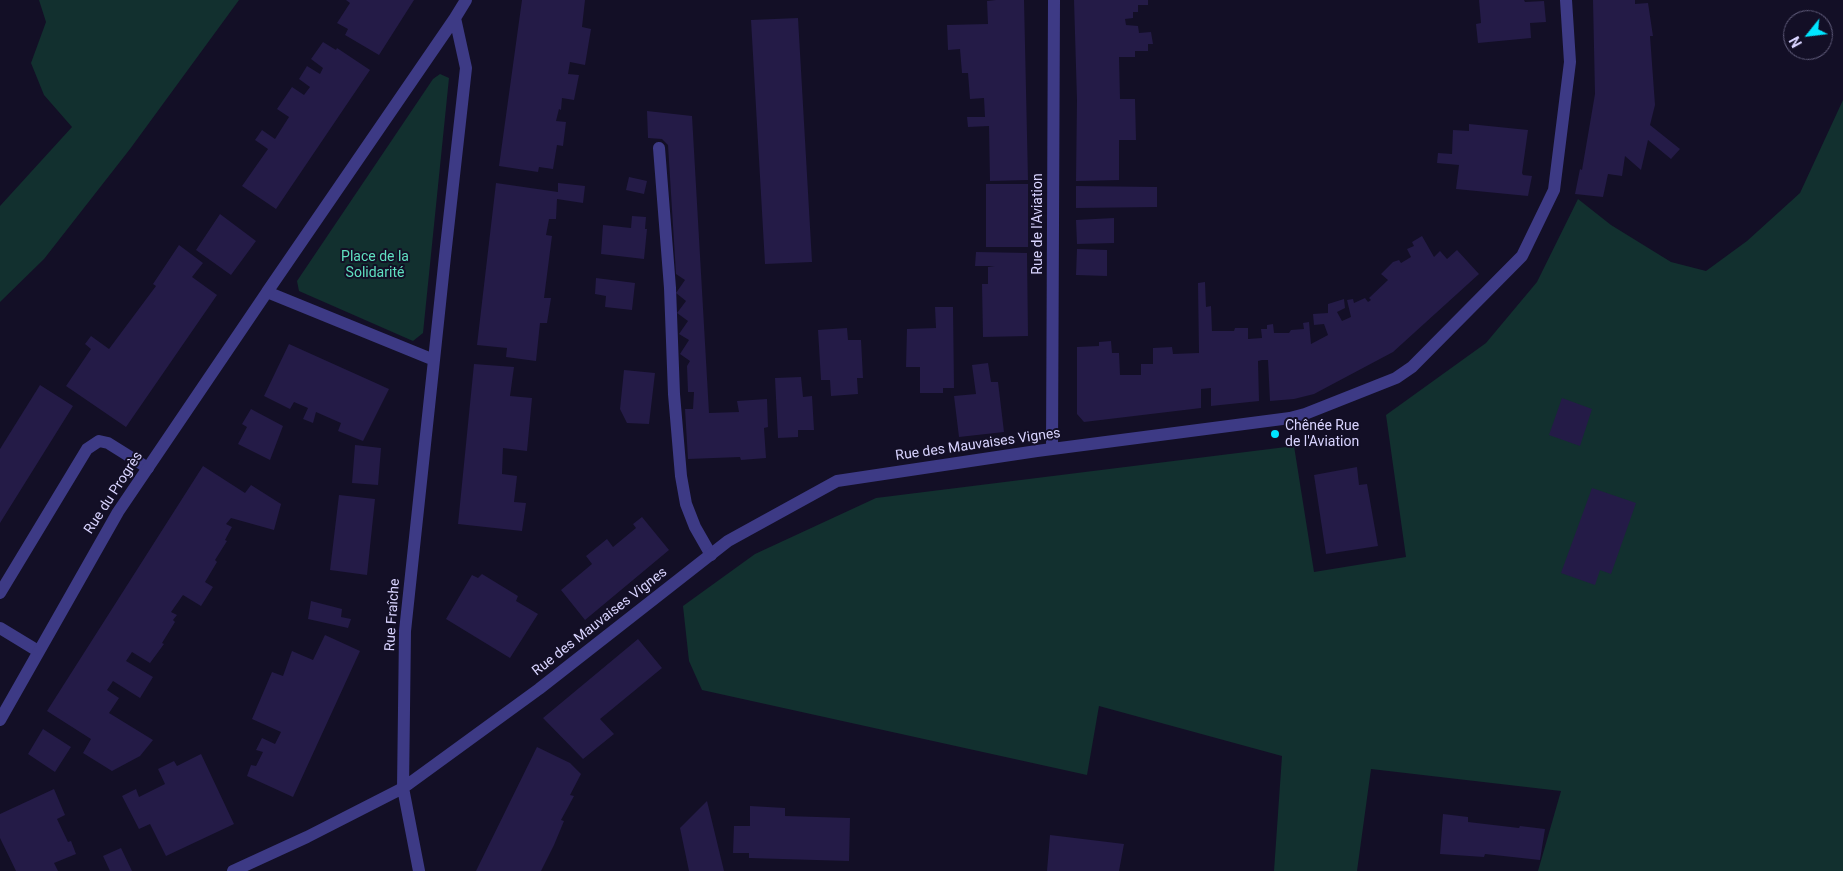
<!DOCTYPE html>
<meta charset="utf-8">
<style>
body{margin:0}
#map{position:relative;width:1843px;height:871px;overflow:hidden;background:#130f26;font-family:Roboto,sans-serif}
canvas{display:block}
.north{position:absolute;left:1783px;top:10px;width:50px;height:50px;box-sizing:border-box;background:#130f26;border:1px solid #625e7d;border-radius:50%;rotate:241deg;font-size:14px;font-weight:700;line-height:20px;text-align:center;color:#d9d4ff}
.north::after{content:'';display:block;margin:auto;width:18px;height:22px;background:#00e5ff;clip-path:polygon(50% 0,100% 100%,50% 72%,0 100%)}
</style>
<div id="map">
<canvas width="1843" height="871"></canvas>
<div class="north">N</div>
</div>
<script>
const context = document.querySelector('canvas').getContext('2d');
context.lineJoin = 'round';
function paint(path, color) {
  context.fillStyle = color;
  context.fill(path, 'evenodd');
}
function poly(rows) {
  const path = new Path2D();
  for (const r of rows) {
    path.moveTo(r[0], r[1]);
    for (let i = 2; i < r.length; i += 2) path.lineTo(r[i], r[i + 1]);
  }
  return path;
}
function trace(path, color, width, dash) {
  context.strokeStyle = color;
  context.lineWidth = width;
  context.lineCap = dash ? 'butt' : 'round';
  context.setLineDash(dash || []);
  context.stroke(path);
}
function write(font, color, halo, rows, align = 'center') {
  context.font = font + ' Roboto,sans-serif';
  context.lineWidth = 4;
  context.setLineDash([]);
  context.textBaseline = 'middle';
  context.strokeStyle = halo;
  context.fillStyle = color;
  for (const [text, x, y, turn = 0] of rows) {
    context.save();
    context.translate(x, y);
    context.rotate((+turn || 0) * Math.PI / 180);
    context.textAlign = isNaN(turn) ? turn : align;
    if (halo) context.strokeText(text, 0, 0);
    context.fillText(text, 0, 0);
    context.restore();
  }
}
paint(poly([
 [39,0,239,0,130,149,44,259,0,302,0,206,72,127,44,95,31,63,46,22],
 [440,74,449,78,423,333,413,341,299,291,297,281,433,79],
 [1843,100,1843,871,1538,871,1561,791,1371,769,1357,871,1274,871,1282,756,1099,706,1087,775,702,690,689,661,683,606,755,554,876,498,1294,446,1314,572,1406,557,1386,415,1486,343,1537,282,1578,199,1611,225,1671,262,1706,271,1747,241,1800,193]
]), '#12302f');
paint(poly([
 [346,0,414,0,379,55,345,35,348,29,337,23,350,3],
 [522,0,585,0,582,27,591,29,585,65,570,62,568,74,579,75,574,100,562,98,561,110,559,109,556,121,566,122,563,146,557,145,553,169,539,167,538,172,499,166],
 [996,0,1024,0,1028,180,990,181,989,126,968,127,967,117,985,117,984,98,970,99,968,73,962,73,960,49,948,50,947,25,988,24,987,1],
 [1074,0,1148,0,1148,5,1138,5,1138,12,1133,12,1133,18,1125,19,1126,25,1138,26,1139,33,1151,32,1153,44,1148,44,1148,51,1135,51,1135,57,1119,57,1120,99,1135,99,1136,140,1119,140,1119,180,1076,181,1077,100],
 [1479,0,1524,0,1525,2,1544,1,1546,22,1530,23,1531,38,1478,43,1476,24,1481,23],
 [1593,0,1635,0,1635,4,1648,3,1653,36,1650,36,1655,105,1650,125,1680,149,1671,159,1648,140,1641,170,1625,156,1622,176,1608,174,1603,197,1575,194,1580,169,1582,170,1595,94],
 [798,18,812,262,765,264,751,20],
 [323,42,336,50,337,48,370,70,276,209,242,186,268,149,255,140,262,130,275,139,289,117,277,109,292,87,304,95,310,87,299,79,307,66,320,74,323,68,311,59],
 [647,111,692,116,709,413,739,412,737,401,767,399,768,427,764,428,766,458,741,460,740,457,688,459,685,409,693,409,694,392,688,392,687,366,690,361,680,354,689,340,679,334,688,321,677,313,686,301,676,293,685,280,676,274,668,145,662,139,648,138],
 [1469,124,1528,130,1522,173,1523,175,1532,176,1528,196,1456,189,1459,165,1437,163,1438,153,1452,154,1453,130,1469,131],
 [629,177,647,181,644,194,626,190],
 [496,183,558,192,558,183,585,186,583,203,557,199,556,219,549,219,546,235,552,236,544,298,551,298,547,323,540,323,536,361,506,357,507,348,477,345],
 [986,184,1028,184,1028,247,986,247],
 [1076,186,1157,187,1157,207,1076,208],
 [220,214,256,241,231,275,196,250],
 [632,216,646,217,645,229,647,229,644,259,601,254,603,225,631,228],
 [1114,218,1114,243,1077,244,1076,220],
 [1422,236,1434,257,1440,251,1447,259,1457,250,1479,274,1393,352,1314,394,1294,399,1270,401,1268,360,1262,360,1258,361,1259,401,1211,406,1211,388,1201,389,1201,408,1084,422,1077,414,1077,347,1099,346,1099,342,1111,341,1112,353,1119,353,1120,375,1141,375,1141,364,1153,364,1153,348,1172,347,1173,354,1199,353,1198,283,1205,282,1206,307,1211,306,1212,331,1234,331,1235,328,1248,328,1248,339,1262,338,1261,329,1267,329,1267,325,1273,324,1274,333,1289,333,1291,330,1304,329,1303,323,1309,322,1311,344,1328,335,1324,324,1314,325,1313,314,1328,313,1328,304,1344,299,1345,308,1337,312,1342,321,1351,317,1347,300,1353,299,1354,303,1365,298,1368,302,1371,300,1369,298,1388,280,1381,274,1393,262,1399,260,1401,263,1411,257,1407,249,1414,246,1412,242],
 [179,245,203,263,192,277,217,295,126,427,66,386,91,349,85,344,91,336,109,349,156,286,153,284],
 [1077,249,1107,250,1107,276,1076,275],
 [976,252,1027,253,1028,336,983,337,982,284,988,284,988,267,995,266,975,266],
 [596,278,635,283,632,310,605,307,606,296,595,294],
 [935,307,953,307,954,388,943,388,943,393,920,393,920,367,906,367,907,329,936,328],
 [847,328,848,340,861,340,863,378,857,378,858,394,831,396,830,380,821,380,818,330],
 [289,344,389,389,363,441,338,431,341,423,316,412,313,423,303,419,308,408,294,402,290,409,264,396],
 [988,363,991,382,998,382,1004,432,959,437,954,396,976,394,972,365],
 [474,364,514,367,510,396,532,398,527,451,503,448,502,474,517,476,514,502,526,503,522,531,458,524],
 [624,370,655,373,649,424,627,423,620,409],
 [801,377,803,397,812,396,814,430,798,430,798,437,778,438,775,378],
 [40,385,73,406,0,523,0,449],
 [1562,398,1592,409,1580,446,1549,435],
 [251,409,283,426,270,460,238,444,247,427,242,424],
 [355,445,381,448,378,485,352,483],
 [203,466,245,493,251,485,281,504,274,530,231,518,226,524,232,527,225,540,227,541,215,560,217,562,205,582,213,587,201,606,183,595,171,612,177,615,173,620,175,622,162,643,164,644,150,663,132,652,126,661,153,677,140,698,113,681,107,690,119,698,109,713,153,740,140,756,112,771,83,753,91,739,47,711],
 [1357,467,1359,485,1367,484,1378,546,1326,554,1314,475],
 [1592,488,1636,503,1611,574,1600,570,1595,585,1561,573],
 [339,495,375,499,367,575,330,570],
 [642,517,669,550,585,620,561,590,592,564,586,556,607,539,613,547,636,528,633,524],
 [482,574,518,596,516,601,538,614,510,658,446,619,472,575,478,578],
 [311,601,342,609,341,617,351,619,348,628,308,619],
 [325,635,360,651,293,797,247,776,251,765,256,766,263,752,256,750,262,738,275,744,281,732,252,719,272,672,283,676,292,651,313,660],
 [638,639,662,668,600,719,614,734,583,759,543,718],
 [43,729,71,747,55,772,28,754],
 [537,747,570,763,581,774,570,795,574,796,561,820,564,821,554,845,541,871,476,871],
 [201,754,234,824,166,856,150,824,139,829,122,796,136,789,139,797,165,784,158,769,174,761,177,766],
 [54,789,65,815,57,819,68,842,71,841,76,854,54,863,58,871,16,871,0,838,0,814],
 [707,801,724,871,689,871,680,828],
 [750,806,785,808,785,816,850,818,849,861,749,858,749,853,733,853,734,826,750,826],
 [1443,814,1468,817,1468,822,1519,828,1520,826,1545,829,1540,860,1485,854,1484,857,1440,854],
 [1050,835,1124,844,1119,871,1047,871],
 [121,848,132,871,110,871,103,856]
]), '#241b47');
trace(poly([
 [659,148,670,288,674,394,681,476,686,504,695,527,711,555],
 [0,593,87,449,99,441,108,443,148,468],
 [0,628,38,651]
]), '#3d3a85', 12);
trace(poly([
 [455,18,466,0],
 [1052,449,1054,0],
 [0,720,118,512,267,292],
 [233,871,307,837,403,788,539,689,728,541,837,481,1037,451,1290,418,1305,414,1396,378,1412,367,1522,256,1554,190,1570,62,1566,0],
 [419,871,403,788,405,631,434,360,445,256,466,68,455,18,267,292,434,360]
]), '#3d3a85', 12);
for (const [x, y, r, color] of [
 [1275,434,5,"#00e5ff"]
]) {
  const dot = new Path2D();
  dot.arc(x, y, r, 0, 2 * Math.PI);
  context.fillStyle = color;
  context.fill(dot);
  trace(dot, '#130f26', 2);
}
write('14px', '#d9d4ff', '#130f26', [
 ["Rue de l'Aviation",1038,224,-90],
 ["Rue des Mauvaises Vignes",978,445,-8],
 ["Rue du Progrès",114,493,-57],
 ["Rue Fraîche",393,615,-86],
 ["Rue des Mauvaises Vignes",600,622,-38]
]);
write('14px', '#5fe0c0', '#130f26', [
 ["Place de la",375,257],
 ["Solidarité",375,273]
]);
write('14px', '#d9d4ff', '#130f26', [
 ["Chênée Rue",1285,426],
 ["de l'Aviation",1285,442]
], 'left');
</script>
